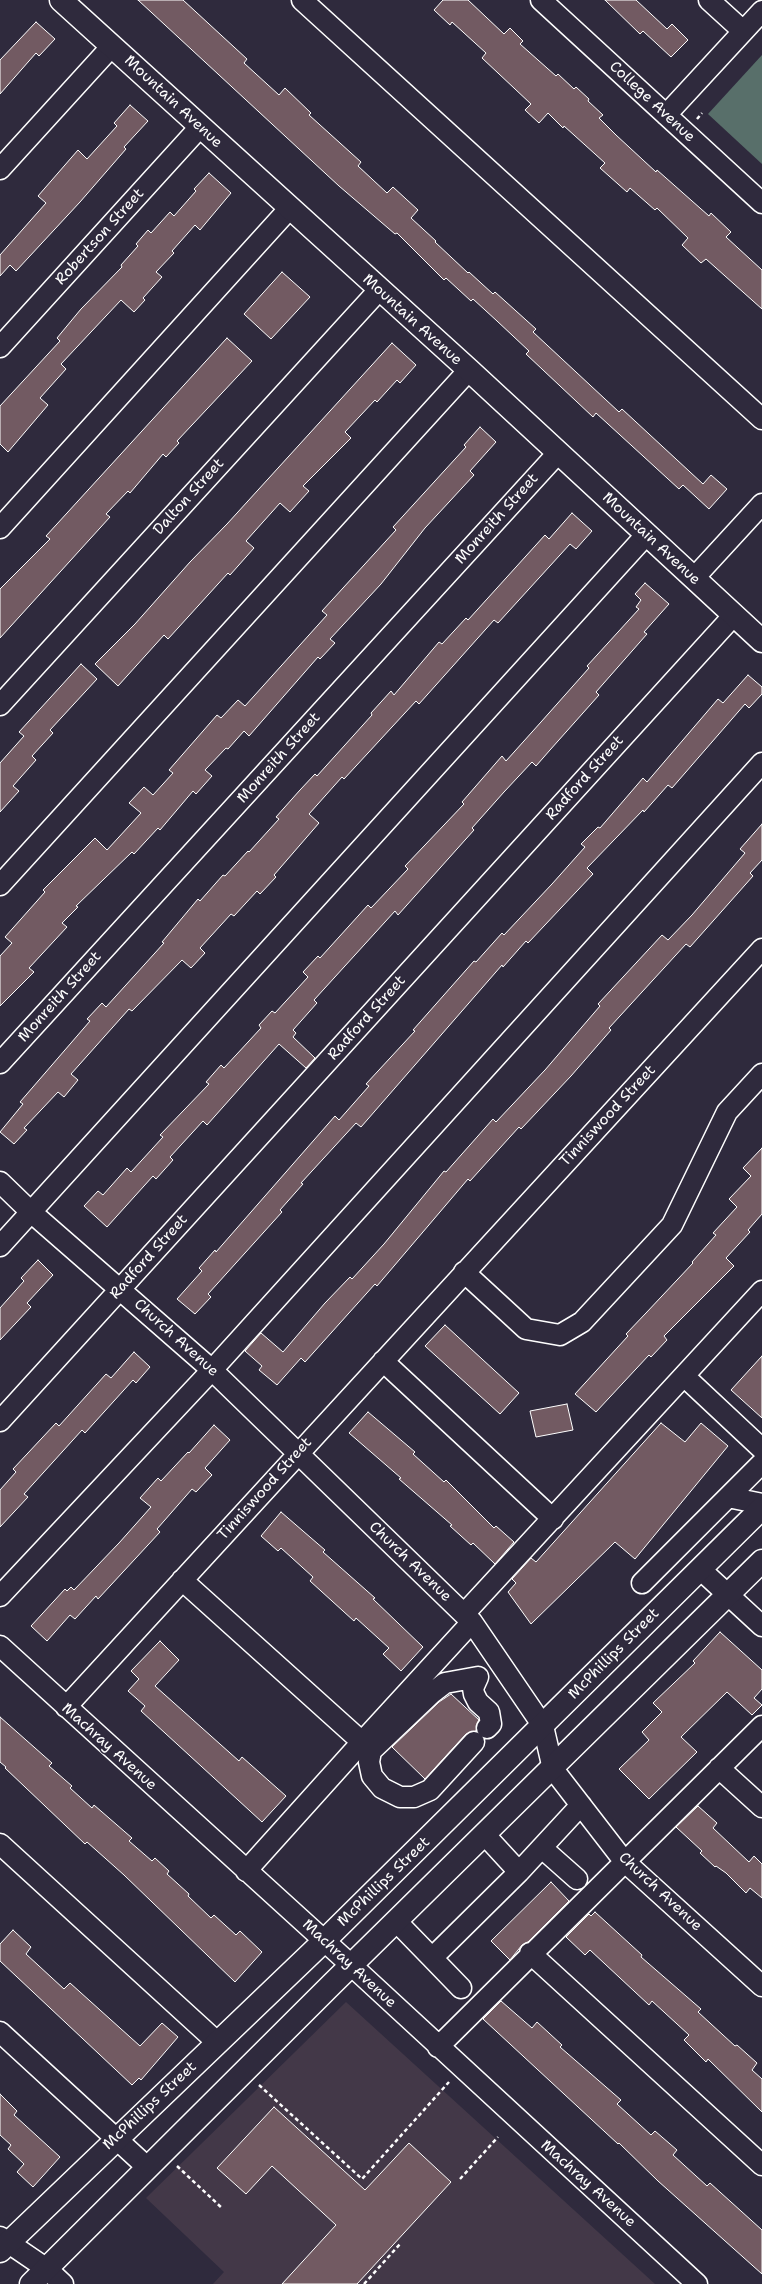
<!DOCTYPE html>
<style>
body{margin:0}
canvas{display:block;background:#2f2a3d}
</style>
<canvas width="762" height="2284"></canvas>
<script>
const context = document.querySelector('canvas').getContext('2d');
context.lineJoin = 'round';
function paint(path, color) {
  context.fillStyle = color;
  context.fill(path, 'evenodd');
}
function poly(rows) {
  const path = new Path2D();
  for (const r of rows) {
    path.moveTo(r[0], r[1]);
    for (let i = 2; i < r.length; i += 2) path.lineTo(r[i], r[i + 1]);
  }
  return path;
}
function trace(path, color, width, dash) {
  context.strokeStyle = color;
  context.lineWidth = width;
  context.lineCap = dash ? 'butt' : 'round';
  context.setLineDash(dash || []);
  context.stroke(path);
}
function write(font, color, halo, rows, align = 'center') {
  context.font = font + ' "Shantell Sans",sans-serif';
  context.lineWidth = 3;
  context.setLineDash([]);
  context.textBaseline = 'middle';
  context.strokeStyle = halo;
  context.fillStyle = color;
  for (const [text, x, y, turn = 0] of rows) {
    context.save();
    context.translate(x, y);
    context.rotate((+turn || 0) * Math.PI / 180);
    context.textAlign = isNaN(turn) ? turn : align;
    if (halo) context.strokeText(text, 0, 0);
    context.fillText(text, 0, 0);
    context.restore();
  }
}
paint(poly([
 [346,2002,655,2284,213,2284,224,2272,146,2198]
]), '#433848');
paint(poly([
 [762,55,762,164,708,114]
]), '#586f6a');
const building = poly([
 [138,0,183,0,247,59,244,63,279,95,285,88,311,113,309,115,361,162,358,166,387,193,393,187,418,210,411,218,436,241,435,242,468,273,469,272,493,294,495,292,536,329,533,332,619,412,622,409,703,484,711,475,727,489,709,509,683,485,679,489,596,413,593,417,526,354,529,351,497,321,473,299,471,301,446,278,444,280,397,233,395,234,339,186,138,0],
 [443,0,468,0,504,34,510,28,523,41,520,44,556,76,558,74,574,89,576,87,589,99,588,101,603,115,599,118,616,135,656,172,657,170,709,216,711,213,731,232,726,237,762,270,762,309,706,259,701,263,682,245,688,238,657,208,655,210,630,188,627,192,600,168,605,163,564,126,563,128,548,113,539,123,525,110,531,104,482,58,486,53,452,22,450,25,434,10,443,0],
 [605,0,636,0,667,29,672,24,688,40,671,57,643,31,640,34,605,0],
 [36,22,55,39,39,56,36,53,0,94,0,60,36,22],
 [130,105,148,121,124,147,126,149,80,202,16,271,10,265,0,276,0,255,46,203,38,196,78,150,87,159,117,126,114,123,130,105],
 [209,173,231,193,200,230,195,225,172,251,174,253,156,272,162,277,143,298,145,300,134,312,121,300,61,364,66,369,40,398,48,405,8,452,0,444,0,406,60,341,57,338,81,309,122,267,121,265,138,246,136,244,148,230,151,233,170,212,174,216,196,191,194,189,209,173],
 [282,272,310,297,271,339,244,314,282,272],
 [227,338,252,361,177,441,179,443,166,457,163,454,130,493,128,491,106,514,110,517,0,638,0,589,50,539,46,536,227,338],
 [392,343,416,365,400,383,397,380,377,402,375,400,345,432,351,438,303,486,309,491,290,512,280,503,246,541,254,548,230,575,228,573,168,639,164,635,118,686,95,664,135,624,190,562,227,524,392,343],
 [480,427,496,442,470,471,474,475,425,528,381,584,330,639,335,643,320,659,318,657,249,736,244,731,228,749,226,748,205,770,212,776,196,794,193,791,160,830,158,828,134,854,132,852,76,906,78,907,62,923,67,927,29,968,34,972,0,1006,0,956,12,943,5,937,45,892,43,890,95,838,107,850,141,813,129,803,144,787,153,795,173,773,169,770,217,715,221,718,238,700,245,706,327,615,322,611,396,530,393,527,466,447,464,445,480,427],
 [572,513,592,531,576,549,570,544,498,623,494,620,419,704,416,701,344,779,342,777,309,814,319,823,274,875,276,877,260,894,257,891,234,916,231,914,200,948,205,953,191,968,182,960,132,1011,129,1009,71,1074,78,1080,64,1097,58,1092,24,1128,27,1130,14,1144,0,1132,23,1104,20,1102,90,1021,87,1019,102,1003,106,1007,164,943,162,942,198,899,200,901,223,875,225,876,248,851,249,852,279,819,276,817,300,790,315,774,317,776,372,715,371,713,391,691,394,695,439,642,442,644,466,618,468,620,545,535,549,539,572,513],
 [645,583,669,604,644,632,647,634,596,692,599,695,550,750,536,766,532,762,504,792,472,828,474,830,398,915,395,911,314,1000,317,1003,293,1030,296,1033,293,1037,315,1058,306,1068,279,1044,207,1125,203,1121,170,1157,173,1160,156,1179,153,1176,107,1227,84,1206,98,1191,103,1195,127,1168,131,1172,163,1137,160,1135,209,1084,206,1082,221,1065,224,1068,261,1028,259,1025,272,1011,275,1013,308,977,303,972,318,956,320,958,368,905,371,908,408,869,405,866,464,804,462,802,502,756,506,761,541,722,589,668,587,666,639,609,636,607,641,600,635,594,645,583],
 [81,664,97,679,50,730,53,733,32,756,36,760,13,786,19,791,0,812,0,763,24,736,19,732,81,664],
 [748,675,762,687,762,694,749,708,745,704,672,788,668,785,644,812,643,810,587,868,593,874,528,943,526,941,503,967,502,965,361,1127,356,1123,301,1183,303,1184,280,1210,282,1212,208,1294,211,1297,195,1314,177,1299,202,1271,199,1268,215,1250,216,1252,335,1116,339,1120,369,1086,366,1084,415,1031,413,1030,474,961,476,962,502,933,504,935,552,884,585,847,581,844,598,827,600,828,643,778,647,782,718,699,723,703,748,675],
 [762,824,762,860,750,873,753,876,690,947,686,944,609,1028,611,1030,571,1076,521,1129,519,1127,470,1181,468,1179,377,1286,375,1284,305,1362,301,1358,277,1385,259,1370,262,1366,245,1351,261,1333,283,1352,325,1303,350,1277,352,1279,384,1244,444,1171,446,1172,493,1119,496,1122,545,1070,600,1006,598,1004,662,935,668,940,692,915,745,853,740,849,762,824],
 [762,1148,762,1214,748,1230,750,1232,726,1258,734,1266,664,1336,667,1340,651,1357,649,1355,596,1412,575,1394,628,1336,626,1334,646,1313,693,1263,692,1262,716,1235,713,1233,737,1207,729,1199,751,1176,743,1168,762,1148],
 [38,1260,53,1275,27,1303,31,1307,0,1340,0,1308,24,1281,21,1278,38,1260],
 [445,1325,519,1393,500,1414,425,1346,445,1325],
 [134,1352,150,1367,136,1383,133,1380,85,1433,82,1430,24,1494,28,1497,0,1527,0,1490,16,1472,13,1469,56,1423,59,1426,106,1374,111,1378,134,1352],
 [762,1356,762,1418,731,1390,762,1356],
 [567,1404,573,1430,536,1437,530,1411,567,1404],
 [368,1412,415,1452,413,1454,444,1482,446,1480,494,1528,496,1526,514,1542,495,1564,473,1543,471,1545,450,1526,452,1525,399,1479,401,1478,349,1433,368,1412],
 [661,1423,685,1442,701,1423,728,1446,635,1559,615,1542,531,1624,508,1592,516,1583,512,1579,531,1558,536,1562,661,1423],
 [214,1425,230,1440,205,1468,212,1475,196,1492,192,1489,157,1529,160,1532,98,1599,96,1596,75,1619,70,1615,47,1641,31,1626,65,1589,67,1591,71,1587,74,1590,119,1543,151,1507,140,1498,158,1478,161,1481,188,1452,189,1453,214,1425],
 [281,1512,325,1550,323,1552,375,1598,373,1599,423,1647,401,1671,383,1654,389,1648,356,1618,354,1621,310,1581,313,1577,281,1548,278,1551,261,1536,281,1512],
 [720,1632,762,1670,762,1689,754,1698,762,1705,752,1715,727,1692,681,1737,697,1752,649,1799,619,1769,649,1740,642,1732,662,1712,653,1703,695,1663,693,1661,720,1632],
 [160,1641,179,1660,155,1686,239,1761,242,1757,286,1796,262,1822,141,1711,145,1706,128,1691,139,1679,131,1671,160,1641],
 [451,1694,479,1720,476,1731,466,1734,425,1779,392,1747,439,1702,451,1694],
 [0,1717,52,1763,49,1766,72,1786,70,1788,92,1808,94,1805,132,1838,129,1841,152,1861,155,1858,169,1871,167,1874,189,1894,188,1896,211,1918,214,1915,236,1935,240,1931,262,1952,235,1982,124,1875,87,1842,85,1844,5,1768,6,1767,0,1762,0,1717],
 [698,1806,717,1823,713,1828,749,1862,754,1856,762,1864,762,1898,750,1888,746,1893,726,1873,716,1866,715,1867,700,1853,702,1851,676,1827,698,1806],
 [551,1882,569,1901,528,1942,522,1945,510,1960,491,1941,551,1882],
 [595,1912,642,1955,641,1957,701,2009,698,2012,735,2046,737,2045,757,2063,752,2070,762,2079,762,2112,708,2059,706,2062,684,2040,689,2035,652,2001,649,2005,590,1950,585,1955,566,1937,589,1914,591,1916,595,1912],
 [13,1930,31,1947,26,1954,64,1989,70,1983,140,2046,162,2023,178,2037,141,2080,139,2078,132,2085,0,1961,0,1944,13,1930],
 [501,2001,532,2028,537,2022,562,2045,560,2047,621,2100,617,2104,651,2135,655,2131,677,2150,673,2155,707,2186,710,2183,762,2230,762,2274,658,2181,619,2143,618,2144,483,2019,501,2001],
 [0,2094,17,2111,14,2115,60,2157,33,2187,17,2172,24,2164,8,2149,11,2145,0,2135,0,2094],
 [274,2107,365,2190,409,2143,451,2182,357,2284,282,2284,336,2225,272,2166,246,2194,217,2168,274,2107]
]);
paint(building, '#725a62');
trace(building, '#fff', 1);
const minor = poly([
 [302,0,762,419],
 [541,0,762,203],
 [709,0,743,31],
 [666,115,762,11],
 [0,169,112,46],
 [0,347,200,127],
 [0,528,289,209],
 [694,578,762,504],
 [0,705,379,290],
 [0,885,469,370],
 [0,1063,558,453],
 [0,1182,31,1212,212,1370,472,1622,543,1726,553,1769,624,1861,762,1986],
 [0,1246,647,534],
 [464,1272,526,1329,560,1335,582,1322,672,1225,727,1112,762,1074],
 [383,1361,553,1519],
 [684,1376,762,1449],
 [0,1421,734,615],
 [728,1497,762,1504],
 [700,1569,762,1626],
 [182,1580,362,1742,246,1871],
 [642,1583,762,1463],
 [0,1596,212,1370,762,763],
 [464,1614,762,1291],
 [0,1646,351,1965,697,2284],
 [66,1707,762,949],
 [362,1742,472,1622],
 [474,1742,430,1790,414,1797,400,1797,382,1788,372,1776,369,1762,371,1751,432,1693,445,1683,478,1677,473,1688,474,1694,478,1702,489,1712,491,1724,487,1728],
 [719,1768,762,1807],
 [485,1835,519,1872],
 [0,1844,218,2043],
 [542,1848,577,1879],
 [396,1921,432,1958,519,1872,581,1805],
 [530,1953,762,2165],
 [432,1958,461,1988],
 [0,2032,147,2167],
 [438,2047,762,1726],
 [0,2237,47,2269,63,2284]
]);
const major = poly([
 [61,0,469,370,762,641],
 [0,2251,324,1941,762,1508],
 [31,2284,332,1984,762,1561]
]);
trace(minor, '#fff', 23);
trace(major, '#fff', 25);
trace(poly([
 [697,119,702,113],
 [259,2085,362,2179,449,2082],
 [177,2166,223,2209],
 [460,2179,498,2137],
 [364,2284,400,2244]
]), '#fff', 2.5, [4, 3]);
trace(minor, '#2f2a3d', 20);
trace(major, '#2f2a3d', 22);
write('15px', '#fff', '#2f2a3d', [
 ["Mountain Avenue",173,102,43],
 ["College Avenue",652,102,43],
 ["Robertson Street",100,237,-48],
 ["Mountain Avenue",412,320,42],
 ["Dalton Street",189,497,-48],
 ["Monreith Street",497,519,-48],
 ["Mountain Avenue",651,539,43],
 ["Monreith Street",279,758,-48],
 ["Radford Street",585,778,-48],
 ["Monreith Street",60,997,-48],
 ["Radford Street",367,1018,-48],
 ["Tinniswood Street",608,1116,-47],
 ["Radford Street",149,1257,-48],
 ["Church Avenue",176,1338,42],
 ["Tinniswood Street",265,1489,-48],
 ["Church Avenue",410,1562,44],
 ["McPhillips Street",614,1654,-45],
 ["Machray Avenue",109,1747,42],
 ["McPhillips Street",384,1882,-44],
 ["Church Avenue",660,1892,43],
 ["Machray Avenue",349,1964,43],
 ["McPhillips Street",150,2106,-43],
 ["Machray Avenue",588,2184,42]
]);
</script>
